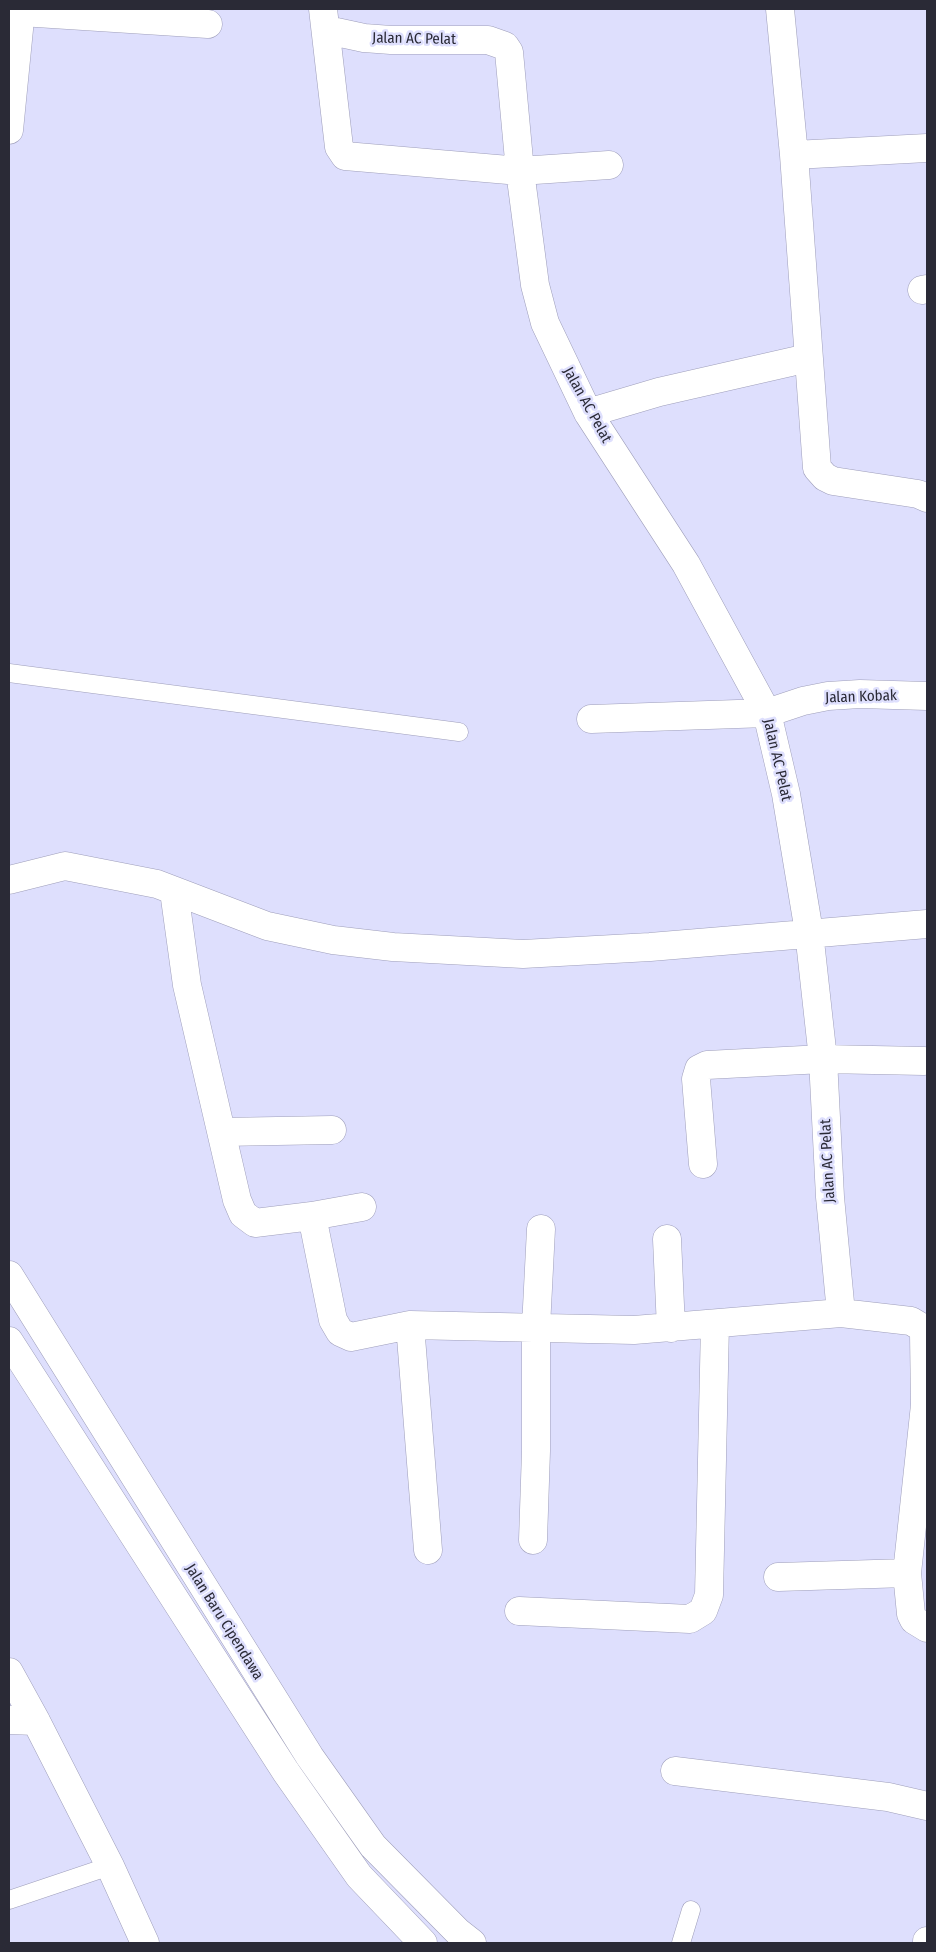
<!DOCTYPE html>
<style>
body{margin:0}
#map{position:relative;width:936px;height:1952px;overflow:hidden;background:#dedffd;font-family:"Fira Sans Condensed",sans-serif}
canvas{display:block}
.frame{position:absolute;inset:0;border:10px solid #2a2a36;pointer-events:none}
</style>
<div id="map">
<canvas width="936" height="1952"></canvas>
<div class="frame"></div>
</div>
<script>
const context = document.querySelector('canvas').getContext('2d');
context.lineJoin = 'round';
function poly(rows) {
  const path = new Path2D();
  for (const r of rows) {
    path.moveTo(r[0], r[1]);
    for (let i = 2; i < r.length; i += 2) path.lineTo(r[i], r[i + 1]);
  }
  return path;
}
function trace(path, color, width, dash) {
  context.strokeStyle = color;
  context.lineWidth = width;
  context.lineCap = dash ? 'butt' : 'round';
  context.setLineDash(dash || []);
  context.stroke(path);
}
function write(font, color, halo, rows, align = 'center') {
  context.font = font + ' "Fira Sans Condensed",sans-serif';
  context.lineWidth = 5;
  context.setLineDash([]);
  context.textBaseline = 'middle';
  context.strokeStyle = halo;
  context.fillStyle = color;
  for (const [text, x, y, turn = 0] of rows) {
    context.save();
    context.translate(x, y);
    context.rotate((+turn || 0) * Math.PI / 180);
    context.textAlign = isNaN(turn) ? turn : align;
    if (halo) context.strokeText(text, 0, 0);
    context.fillText(text, 0, 0);
    context.restore();
  }
}
const service = poly([
 [9,673,459,732],
 [9,1900,110,1866],
 [681,1943,691,1910]
]);
const minor = poly([
 [323,9,339,147,345,156,520,171,609,165],
 [780,9,794,155,817,468,825,477,833,481,918,494,927,498],
 [21,12,208,24],
 [327,30,364,38,391,40,488,40,505,46,509,52,520,171,535,285,545,323,588,413,686,564,767,713,786,794,809,932,823,1059,830,1197,841,1313,911,1321,921,1327,924,1334,925,1405,907,1573,911,1614,914,1620,927,1628],
 [794,155,927,148],
 [922,290,927,289],
 [588,413,659,392,808,358],
 [591,719,767,713,803,701,828,696,860,694,927,696],
 [9,880,65,866,157,884,267,926,333,940,393,947,523,954,650,947,927,924],
 [174,891,187,985,237,1200,243,1214,255,1223,312,1216,333,1320,340,1332,351,1337,410,1325,634,1330,841,1313],
 [222,1132,332,1130],
 [703,1164,696,1079,699,1069,707,1065,823,1059,924,1061],
 [312,1216,362,1207],
 [667,1239,671,1328],
 [410,1325,428,1550],
 [533,1540,536,1451,536,1327,541,1229],
 [778,1577,907,1573],
 [519,1611,690,1619,703,1611,709,1595,715,1324],
 [9,1672,36,1721,110,1866,145,1943],
 [9,1720,36,1721],
 [675,1771,888,1797,927,1806],
 [927,1943,927,1941]
]);
const secondary = poly([
 [9,130,21,9],
 [9,1275,310,1757,373,1846,458,1932,472,1943],
 [9,1341,286,1772,359,1876,423,1943]
]);
trace(service, '#9e9eba', 19);
trace(minor, '#9e9eba', 29);
trace(secondary, '#9e9eba', 29);
trace(service, '#fff', 18);
trace(minor, '#fff', 28);
trace(secondary, '#fff', 28);
write('15px', '#2a2a36', '#dedffd', [
 ["Jalan AC Pelat",414,39,1],
 ["Jalan AC Pelat",587,405,61],
 ["Jalan Kobak",861,697,-2],
 ["Jalan AC Pelat",777,760,77],
 ["Jalan AC Pelat",828,1161,-93],
 ["Jalan Baru Cipendawa",224,1622,58]
]);
</script>
